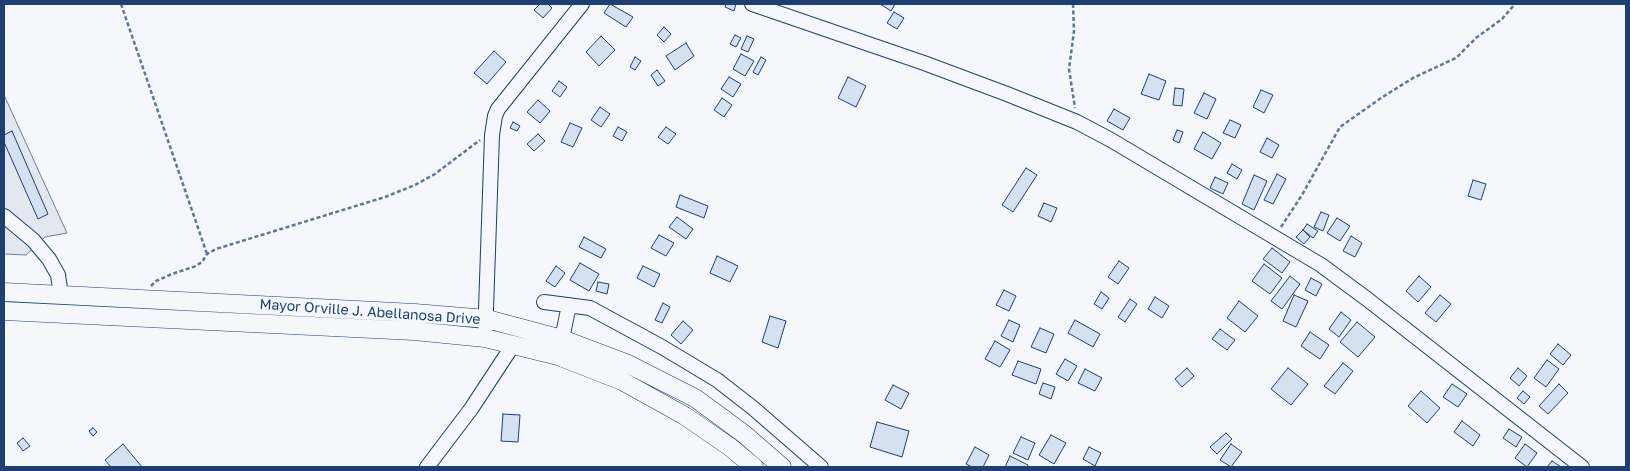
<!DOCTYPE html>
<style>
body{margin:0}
#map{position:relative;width:1630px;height:471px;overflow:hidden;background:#f4f7fb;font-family:"Golos Text",sans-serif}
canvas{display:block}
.frame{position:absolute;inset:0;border:5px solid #1d3f73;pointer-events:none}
</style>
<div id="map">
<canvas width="1630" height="471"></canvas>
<div class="frame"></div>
</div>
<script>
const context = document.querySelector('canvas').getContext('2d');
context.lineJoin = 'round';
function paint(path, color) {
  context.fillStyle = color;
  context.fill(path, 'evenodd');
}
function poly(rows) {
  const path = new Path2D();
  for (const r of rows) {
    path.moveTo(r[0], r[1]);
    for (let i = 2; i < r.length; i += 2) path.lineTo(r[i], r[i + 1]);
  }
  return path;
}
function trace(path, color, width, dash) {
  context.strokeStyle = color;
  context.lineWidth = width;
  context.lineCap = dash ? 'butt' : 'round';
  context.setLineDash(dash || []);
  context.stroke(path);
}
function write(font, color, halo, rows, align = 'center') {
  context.font = font + ' "Golos Text",sans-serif';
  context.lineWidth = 4;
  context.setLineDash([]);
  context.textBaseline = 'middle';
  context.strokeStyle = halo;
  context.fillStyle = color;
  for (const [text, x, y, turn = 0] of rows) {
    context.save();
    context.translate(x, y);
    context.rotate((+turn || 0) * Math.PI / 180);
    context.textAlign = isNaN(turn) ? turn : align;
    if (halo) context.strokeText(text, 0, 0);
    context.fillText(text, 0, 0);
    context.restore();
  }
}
const parking = poly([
 [4,95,67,233,45,237,26,255,4,254,4,95]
]);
paint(parking, '#e3e8f0');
trace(parking, '#687fa3', 1);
const building = poly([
 [540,4,548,4,552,8,543,18,534,10,540,4],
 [610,4,633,17,626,27,604,13,610,4],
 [726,4,736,4,734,11,725,7,726,4],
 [880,4,895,4,891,11,880,4],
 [894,12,904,18,897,29,887,23,894,12],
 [664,27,671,34,664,42,657,35,664,27],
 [735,35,741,38,736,47,730,44,735,35],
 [601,36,615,50,599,66,586,52,601,36],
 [747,36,754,39,748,52,741,49,747,36],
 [686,43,694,56,675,70,666,56,686,43],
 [494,51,506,62,487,84,474,73,494,51],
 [741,54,754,61,745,76,733,69,741,54],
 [635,57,641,61,635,70,630,67,635,57],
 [761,57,766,60,758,75,753,72,761,57],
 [657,70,665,81,658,86,651,75,657,70],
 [1149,74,1166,81,1159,100,1141,94,1149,74],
 [729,77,741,84,733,97,721,89,729,77],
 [848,77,866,86,856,107,838,98,848,77],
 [559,81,567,87,560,97,552,91,559,81],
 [1175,88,1184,89,1182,106,1173,105,1175,88],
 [1261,90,1273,95,1264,113,1253,107,1261,90],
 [1204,93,1216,99,1207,119,1194,113,1204,93],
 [722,98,732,105,724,117,714,110,722,98],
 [538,100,550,111,540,123,527,112,538,100],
 [600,107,610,114,601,127,591,120,600,107],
 [1114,109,1130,118,1123,130,1107,121,1114,109],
 [1230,120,1241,125,1235,138,1223,133,1230,120],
 [513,122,520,126,517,131,510,128,513,122],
 [570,123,582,128,573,147,561,142,570,123],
 [618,127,627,132,622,141,613,136,618,127],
 [666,127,676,134,668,144,658,137,666,127],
 [1177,130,1183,132,1179,143,1173,140,1177,130],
 [12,131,48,214,38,219,4,142,4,135,12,131],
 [1203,132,1221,143,1212,159,1194,149,1203,132],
 [538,134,545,141,534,151,527,144,538,134],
 [1267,138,1279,145,1272,158,1260,152,1267,138],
 [1232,164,1242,170,1237,179,1227,173,1232,164],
 [1026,168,1037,175,1013,212,1002,205,1026,168],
 [1277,174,1286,179,1273,204,1264,200,1277,174],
 [1254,175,1267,181,1254,210,1242,204,1254,175],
 [1215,177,1228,183,1223,194,1210,188,1215,177],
 [1473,180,1486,184,1481,200,1468,196,1473,180],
 [680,195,708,206,704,218,676,207,680,195],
 [1044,203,1057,208,1051,222,1038,216,1044,203],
 [1321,212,1329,215,1323,231,1314,227,1321,212],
 [677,217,693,229,686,239,669,227,677,217],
 [1337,218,1350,226,1340,241,1327,233,1337,218],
 [1307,224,1318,231,1313,238,1303,230,1307,224],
 [1303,230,1310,237,1304,244,1296,237,1303,230],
 [659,235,674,243,666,256,651,248,659,235],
 [1351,236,1362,243,1355,257,1343,251,1351,236],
 [584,237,606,249,601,258,579,247,584,237],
 [1272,248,1290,262,1282,273,1263,259,1272,248],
 [717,256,738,266,730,282,710,273,717,256],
 [1119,261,1129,268,1118,284,1108,277,1119,261],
 [580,263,599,274,589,291,570,280,580,263],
 [1264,264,1282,278,1270,294,1252,281,1264,264],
 [556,266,565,273,555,287,546,281,556,266],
 [643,266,660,274,654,287,637,278,643,266],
 [1290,276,1300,284,1282,309,1271,301,1290,276],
 [1419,276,1431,287,1418,302,1406,291,1419,276],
 [1311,278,1322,284,1316,296,1305,290,1311,278],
 [598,282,609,284,607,294,596,291,598,282],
 [1004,290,1016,296,1009,311,996,305,1004,290],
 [1101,292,1109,298,1102,309,1094,304,1101,292],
 [1294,295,1308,301,1296,327,1283,321,1294,295],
 [1440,295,1451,304,1436,322,1425,313,1440,295],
 [1155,297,1169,306,1162,318,1148,309,1155,297],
 [1130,299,1137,304,1125,322,1118,317,1130,299],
 [1239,301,1258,316,1245,332,1227,318,1239,301],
 [663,303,670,307,662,323,655,320,663,303],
 [1341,312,1351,320,1339,337,1329,329,1341,312],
 [770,316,786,321,778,348,762,342,770,316],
 [1009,320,1020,325,1013,342,1001,336,1009,320],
 [1075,320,1100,334,1093,347,1068,333,1075,320],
 [683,321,693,330,681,344,671,335,683,321],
 [1357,322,1375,337,1358,357,1340,342,1357,322],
 [1040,328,1054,334,1046,353,1031,347,1040,328],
 [1220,329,1235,340,1227,350,1212,339,1220,329],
 [1310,332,1329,345,1320,359,1301,346,1310,332],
 [995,341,1010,350,1000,367,985,359,995,341],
 [1558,344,1571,355,1563,365,1550,354,1558,344],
 [1065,359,1077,366,1068,381,1056,374,1065,359],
 [1547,360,1559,369,1546,387,1534,378,1547,360],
 [1018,361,1041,369,1036,384,1012,375,1018,361],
 [1343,363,1353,371,1335,394,1324,386,1343,363],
 [1187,368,1194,376,1182,387,1175,379,1187,368],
 [1288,368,1308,384,1291,405,1271,389,1288,368],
 [1518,368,1527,376,1519,386,1510,378,1518,368],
 [1085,369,1102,378,1095,391,1078,383,1085,369],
 [1043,383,1055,387,1051,399,1039,394,1043,383],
 [1452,384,1467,394,1458,407,1443,397,1452,384],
 [1559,384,1568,393,1548,414,1539,406,1559,384],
 [893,385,909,393,901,409,885,400,893,385],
 [1421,391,1440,408,1427,423,1408,406,1421,391],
 [1523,391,1530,397,1524,404,1517,398,1523,391],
 [503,414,520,415,518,442,501,441,503,414],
 [1462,421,1480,435,1473,446,1454,432,1462,421],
 [877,422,909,431,902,457,870,447,877,422],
 [93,428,97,432,93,436,89,431,93,428],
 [1509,429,1522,437,1516,447,1503,438,1509,429],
 [1226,433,1232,439,1217,454,1210,447,1226,433],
 [1051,435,1066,443,1054,464,1039,455,1051,435],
 [1021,437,1035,443,1028,460,1013,453,1021,437],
 [23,438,30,446,23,451,17,443,23,438],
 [123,444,142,467,111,467,105,460,123,444],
 [1231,444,1242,452,1231,467,1220,460,1231,444],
 [1525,444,1537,453,1527,467,1515,458,1525,444],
 [975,447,989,455,983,467,972,467,966,464,975,447],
 [1089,447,1101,453,1095,466,1083,459,1089,447],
 [1010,456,1028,465,1027,467,1005,467,1010,456],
 [1552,461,1561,467,1547,467,1552,461]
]);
paint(building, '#d5e0f0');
trace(building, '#1d3f73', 1);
const minor = poly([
 [752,4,924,63,1007,94,1077,122,1111,140,1321,265,1367,299,1582,467],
 [4,216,33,240,49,259,58,275,61,295],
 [544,302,590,308,662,347,717,380,753,408,821,467],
 [485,338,492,135,495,116,498,109,582,4],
 [562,339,569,305],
 [427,467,471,409,513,345]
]);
const major = poly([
 [4,292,415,313,487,319,562,339,628,364,695,398,744,434,782,467],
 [4,311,414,331,485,338,558,356,622,381,685,416,730,447,754,467]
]);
trace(minor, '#1d3f73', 16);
trace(major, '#1d3f73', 19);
trace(poly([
 [121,4,207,254],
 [1073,4,1074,31,1069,69,1075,108],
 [1281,227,1302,195,1340,127,1381,98,1413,78,1456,58,1476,38,1502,19,1515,4],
 [151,286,156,281,172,274,196,266,202,262,207,254,216,249,385,197,415,185,435,174,480,140]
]), '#5e769c', 2.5, [4, 2.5]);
trace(minor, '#f4f7fb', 14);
trace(major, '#f4f7fb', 18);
write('14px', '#1d3f73', '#f4f7fb', [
 ["Mayor Orville J. Abellanosa Drive",370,312,4]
]);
</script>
